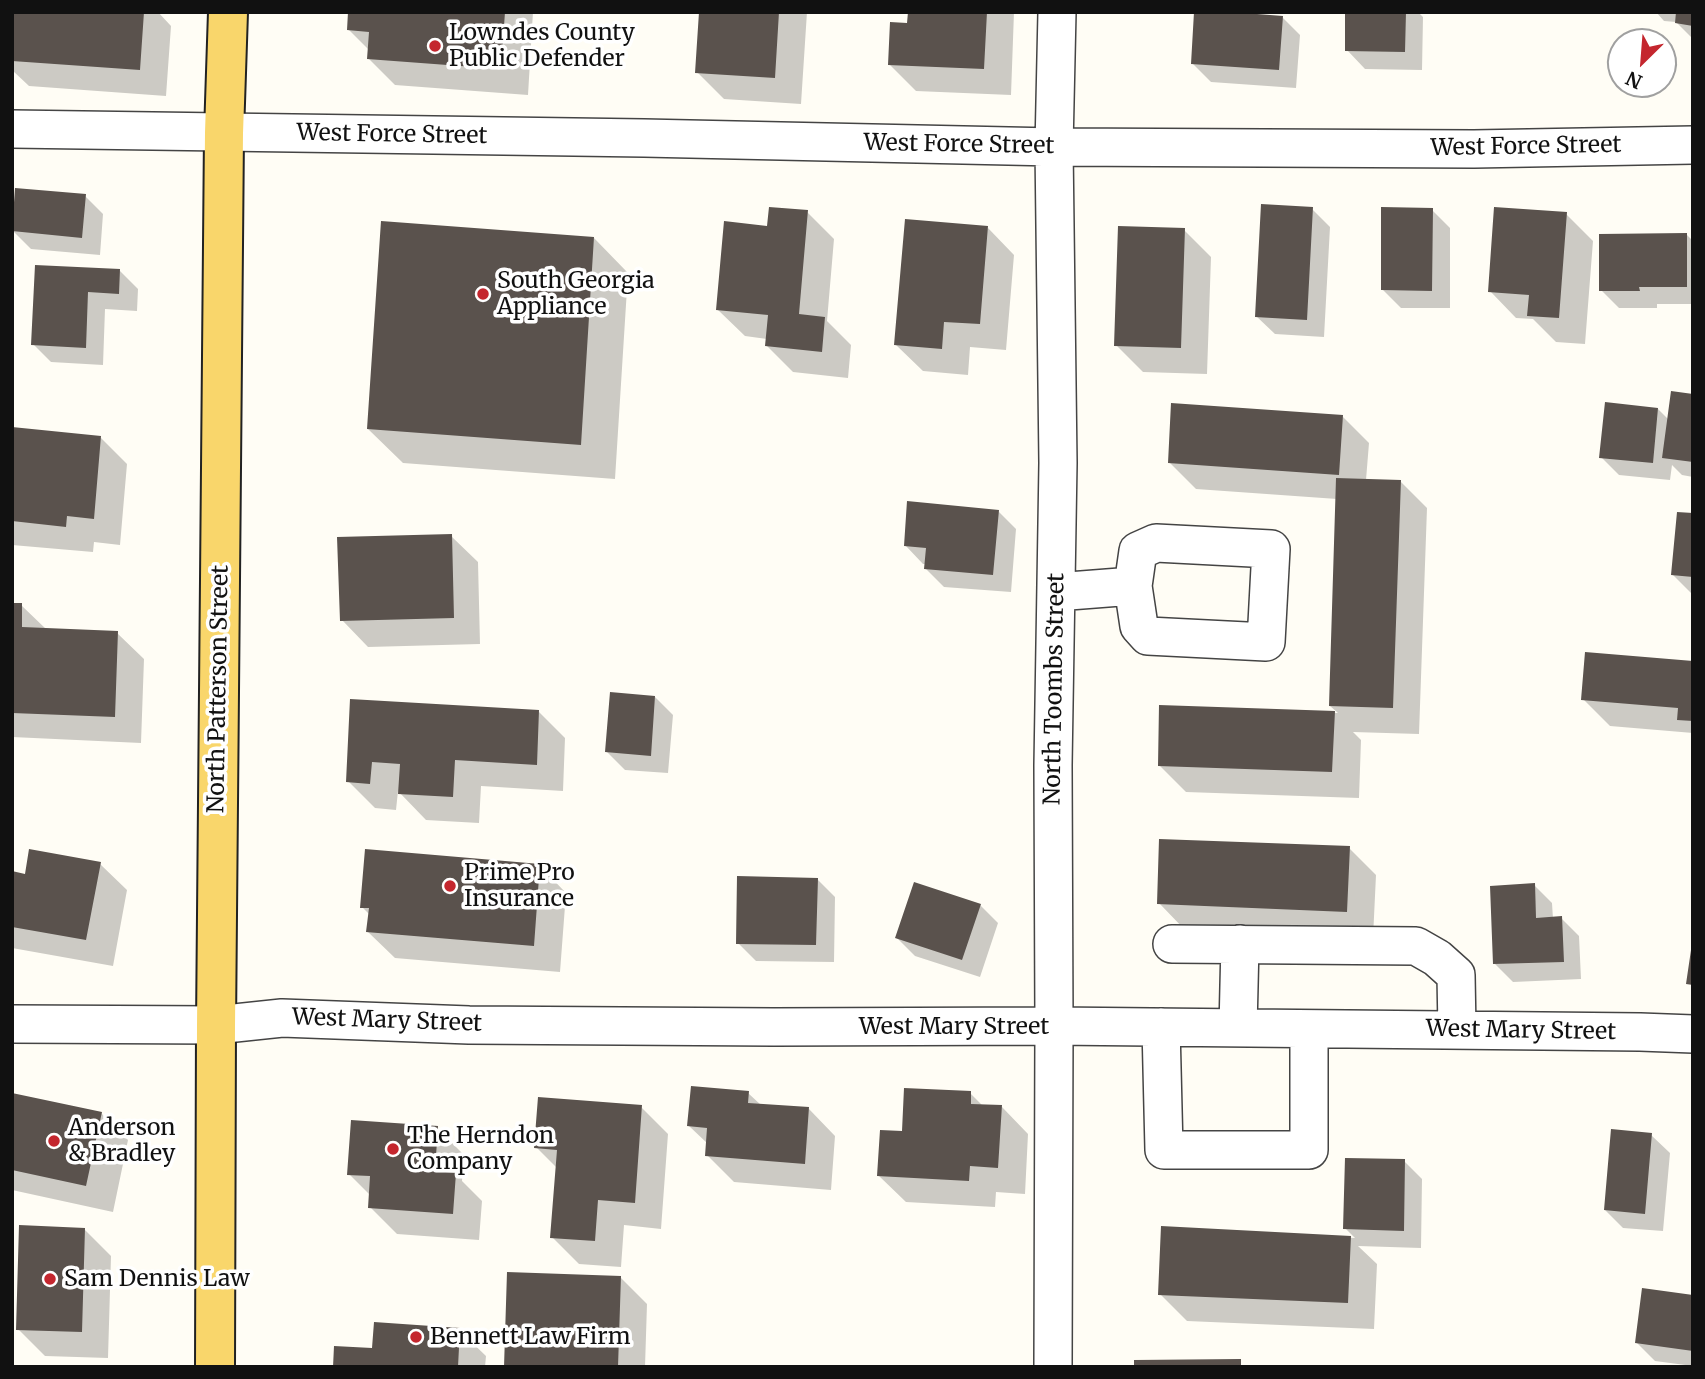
<!DOCTYPE html>
<style>
body{margin:0}
#map{position:relative;width:1705px;height:1379px;overflow:hidden;background:#fffdf5;font-family:Merriweather,serif}
canvas{display:block}
.frame{position:absolute;inset:0;border:14px solid #111;pointer-events:none}
.north{position:absolute;left:1607px;top:28px;width:70px;height:70px;box-sizing:border-box;background:#fff;border:2px solid #a0a0a0;border-radius:50%;rotate:205deg;font-size:19px;font-weight:700;line-height:28px;text-align:center;color:#111}
.north::after{content:'';display:block;margin:auto;width:24px;height:32px;background:#c4262e;clip-path:polygon(50% 0,100% 100%,50% 72%,0 100%)}
</style>
<div id="map">
<canvas width="1705" height="1379"></canvas>
<div class="frame"></div>
<div class="north">N</div>
</div>
<script>
const context = document.querySelector('canvas').getContext('2d');
context.lineJoin = 'round';
function paint(path, color) {
  context.fillStyle = color;
  context.fill(path, 'evenodd');
}
function poly(rows) {
  const path = new Path2D();
  for (const r of rows) {
    path.moveTo(r[0], r[1]);
    for (let i = 2; i < r.length; i += 2) path.lineTo(r[i], r[i + 1]);
  }
  return path;
}
function trace(path, color, width, dash) {
  context.strokeStyle = color;
  context.lineWidth = width;
  context.lineCap = dash ? 'butt' : 'round';
  context.setLineDash(dash || []);
  context.stroke(path);
}
function write(font, color, halo, rows, align = 'center') {
  context.font = font + ' Merriweather,serif';
  context.lineWidth = 7;
  context.setLineDash([]);
  context.textBaseline = 'middle';
  context.strokeStyle = halo;
  context.fillStyle = color;
  for (const [text, x, y, turn = 0] of rows) {
    context.save();
    context.translate(x, y);
    context.rotate((+turn || 0) * Math.PI / 180);
    context.textAlign = isNaN(turn) ? turn : align;
    if (halo) context.strokeText(text, 0, 0);
    context.fillText(text, 0, 0);
    context.restore();
  }
}
paint(poly([
 [12,12,158,12,171,26,166,96,29,86,12,70],
 [350,12,533,12,528,95,395,85,369,59,369,50,349,30],
 [701,12,807,12,801,104,724,99,697,72],
 [909,12,1014,12,1011,95,916,91,890,65,909,25],
 [1347,12,1418,12,1423,17,1422,70,1365,69,1347,50],
 [1656,12,1693,12,1693,39,1676,22,1664,21],
 [1282,17,1300,35,1296,88,1211,82,1193,64],
 [85,196,103,214,100,255,31,249,13,231],
 [1312,209,1330,227,1324,337,1275,334,1256,316],
 [1432,210,1450,228,1450,308,1401,308,1383,290],
 [807,212,834,239,827,321,851,345,848,378,793,372,767,346,767,339,745,336,718,310,769,228],
 [1566,214,1593,241,1585,344,1556,342,1533,319,1516,318,1490,291],
 [988,228,1014,255,1006,350,970,347,968,375,923,371,896,345],
 [1184,230,1211,257,1207,374,1143,372,1116,345],
 [1687,235,1693,241,1693,304,1657,304,1657,308,1619,308,1601,290],
 [594,238,628,273,615,479,403,463,368,429],
 [37,267,120,271,138,289,137,311,105,309,103,365,51,362,33,344],
 [1693,396,1693,477,1682,475,1672,465,1670,480,1619,475,1601,457,1658,409,1669,420],
 [1342,416,1369,443,1366,480,1400,481,1427,508,1419,734,1353,732,1361,740,1359,798,1186,792,1159,765,1161,707,1338,713,1330,706,1337,499,1196,489,1169,462],
 [12,429,101,438,127,464,120,545,94,542,93,552,12,545],
 [998,511,1016,529,1011,592,944,587,926,569,927,564,923,564,905,545],
 [1693,515,1693,593,1691,593,1673,575],
 [451,536,478,562,480,644,368,647,342,620],
 [12,604,21,605,46,629,117,633,144,659,141,743,12,737],
 [1693,663,1693,733,1610,726,1583,699],
 [655,697,673,715,668,773,625,770,607,752],
 [352,701,539,712,565,738,563,791,481,786,479,823,426,820,398,791,396,810,375,808,348,781],
 [1349,848,1376,875,1373,938,1185,930,1159,903],
 [100,864,127,890,113,966,12,948,12,873,26,876],
 [540,866,566,893,560,972,395,958,368,932,370,915,362,907],
 [817,879,835,897,834,962,756,961,738,943],
 [1534,885,1552,903,1553,919,1561,918,1579,936,1581,979,1513,982,1495,964],
 [980,905,998,923,980,977,915,956,897,938],
 [748,1093,761,1105,809,1109,835,1136,831,1190,734,1182,707,1155,708,1144,689,1126],
 [970,1093,983,1106,1002,1107,1028,1134,1025,1194,996,1192,995,1207,906,1202,879,1176,904,1133],
 [12,1096,101,1113,128,1140,113,1212,12,1190],
 [641,1107,668,1134,661,1229,624,1225,621,1267,579,1264,552,1237,557,1168,536,1147],
 [437,1128,464,1155,462,1181,482,1201,479,1240,397,1234,370,1207,371,1196,349,1174],
 [1651,1135,1670,1153,1663,1231,1623,1228,1605,1210],
 [1404,1161,1422,1179,1421,1248,1358,1246,1377,1264,1374,1329,1187,1321,1160,1294,1163,1228,1355,1238,1345,1228],
 [84,1229,111,1256,108,1358,45,1356,18,1329],
 [620,1277,647,1304,645,1367,506,1367],
 [1693,1296,1693,1366,1655,1361,1637,1343],
 [459,1330,486,1356,485,1367,335,1367,374,1350]
]), '#0003');
paint(poly([
 [12,12,144,12,140,70,12,61],
 [348,12,505,12,501,69,367,59,369,32,347,30],
 [699,12,779,12,775,78,695,73],
 [908,12,987,12,984,69,888,65,890,22,907,23],
 [1194,12,1231,12,1283,16,1279,70,1191,64],
 [1345,12,1406,12,1405,52,1345,51],
 [1676,12,1693,12,1693,26,1675,23],
 [15,188,86,194,82,238,12,231],
 [1261,204,1313,207,1307,320,1255,317],
 [769,207,808,210,799,314,825,317,822,352,765,346,768,315,716,310,724,221,767,226],
 [1381,207,1433,208,1432,291,1381,290],
 [1494,207,1567,212,1559,318,1527,316,1529,295,1488,292],
 [905,219,988,226,980,324,944,322,942,349,894,345],
 [381,221,594,237,581,445,367,429],
 [1118,226,1185,228,1181,348,1114,346],
 [1687,233,1687,287,1639,287,1640,291,1599,291,1599,234],
 [35,265,120,269,119,294,88,292,86,348,31,345],
 [1671,391,1693,394,1693,462,1662,458],
 [1605,402,1658,408,1653,463,1599,458],
 [1171,403,1343,415,1339,475,1168,463],
 [12,427,101,436,94,519,67,516,66,527,12,521],
 [1336,478,1401,480,1393,708,1329,706],
 [907,501,999,510,993,575,924,569,926,548,904,546],
 [1677,512,1693,513,1693,577,1671,575],
 [452,534,454,618,340,621,337,537],
 [12,603,22,603,22,627,118,631,115,717,12,713],
 [1585,652,1693,661,1693,721,1677,720,1678,708,1581,700],
 [610,692,655,696,651,756,605,752],
 [350,699,539,710,537,765,455,760,453,797,398,794,400,764,372,762,370,784,346,782],
 [1159,705,1335,711,1332,772,1158,766],
 [1159,839,1350,846,1347,912,1157,904],
 [29,849,101,862,86,940,12,927,12,871,25,874],
 [365,849,540,864,534,946,366,932,369,908,360,908],
 [737,876,818,878,816,945,736,944],
 [914,882,981,904,962,960,895,938],
 [1535,883,1536,918,1562,916,1564,962,1493,964,1490,886],
 [1691,950,1693,951,1693,985,1686,984],
 [691,1086,749,1091,748,1103,809,1107,805,1164,705,1156,707,1128,687,1126],
 [904,1088,971,1091,971,1104,1002,1105,998,1168,970,1166,969,1181,877,1176,880,1130,902,1131],
 [12,1093,102,1112,86,1186,12,1170],
 [538,1097,642,1105,635,1203,598,1200,595,1241,550,1238,557,1150,534,1148],
 [351,1120,438,1126,435,1171,456,1173,453,1214,368,1208,370,1176,347,1175],
 [1611,1129,1652,1133,1645,1214,1604,1210],
 [1345,1158,1405,1159,1404,1231,1343,1229],
 [19,1225,85,1228,82,1332,16,1330],
 [1161,1226,1351,1236,1348,1303,1158,1295],
 [507,1272,621,1276,618,1367,504,1367],
 [1642,1288,1693,1295,1693,1351,1635,1343],
 [374,1322,460,1328,458,1367,333,1367,334,1346,372,1348],
 [1241,1359,1241,1367,1134,1367,1134,1360]
]), '#5a524d');
const minor = poly([
 [12,129,644,138,1054,147,1474,149,1693,145],
 [1056,592,1133,586,1139,626,1148,636,1266,642,1271,549,1156,543,1138,551,1133,586],
 [1172,944,1416,946,1437,958,1456,975,1457,1030],
 [12,1024,216,1025,282,1018,469,1025,774,1027,1054,1026,1640,1032,1693,1034],
 [1161,1027,1164,1150,1309,1150,1309,1029],
 [1238,1028,1240,944],
 [1053,1367,1054,1026,1053,765,1058,463,1054,147,1057,12]
]);
const major = poly([
 [215,1367,216,1025,224,133,228,12]
]);
trace(minor, '#444', 40);
trace(major, '#222', 42);
trace(minor, '#fff', 37);
trace(major, '#f9d66b', 38);
for (const [x, y, r, color] of [
 [435,46,7,"#c4262e"],
 [483,294,7,"#c4262e"],
 [450,886,7,"#c4262e"],
 [54,1141,7,"#c4262e"],
 [393,1149,7,"#c4262e"],
 [50,1279,7,"#c4262e"],
 [416,1337,7,"#c4262e"]
]) {
  const dot = new Path2D();
  dot.arc(x, y, r, 0, 2 * Math.PI);
  context.fillStyle = color;
  context.fill(dot);
  trace(dot, '#fff', 2.5);
}
write('23px', '#111', '#fff', [
 ["Lowndes County",449,33],
 ["Public Defender",449,59],
 ["South Georgia",497,281],
 ["Appliance",497,307],
 ["Prime Pro",464,873],
 ["Insurance",464,899],
 ["Anderson",68,1128],
 ["& Bradley",68,1154],
 ["The Herndon",407,1136],
 ["Company",407,1162],
 ["Sam Dennis Law",64,1279],
 ["Bennett Law Firm",430,1337]
], 'left');
write('23px', '#111', '#fff', [
 ["West Force Street",392,135,1],
 ["West Force Street",959,145,1],
 ["West Force Street",1526,147,-1],
 ["North Patterson Street",219,689,-89],
 ["North Toombs Street",1055,689,-89],
 ["West Mary Street",387,1021,2],
 ["West Mary Street",954,1027],
 ["West Mary Street",1521,1031,1]
]);
</script>
